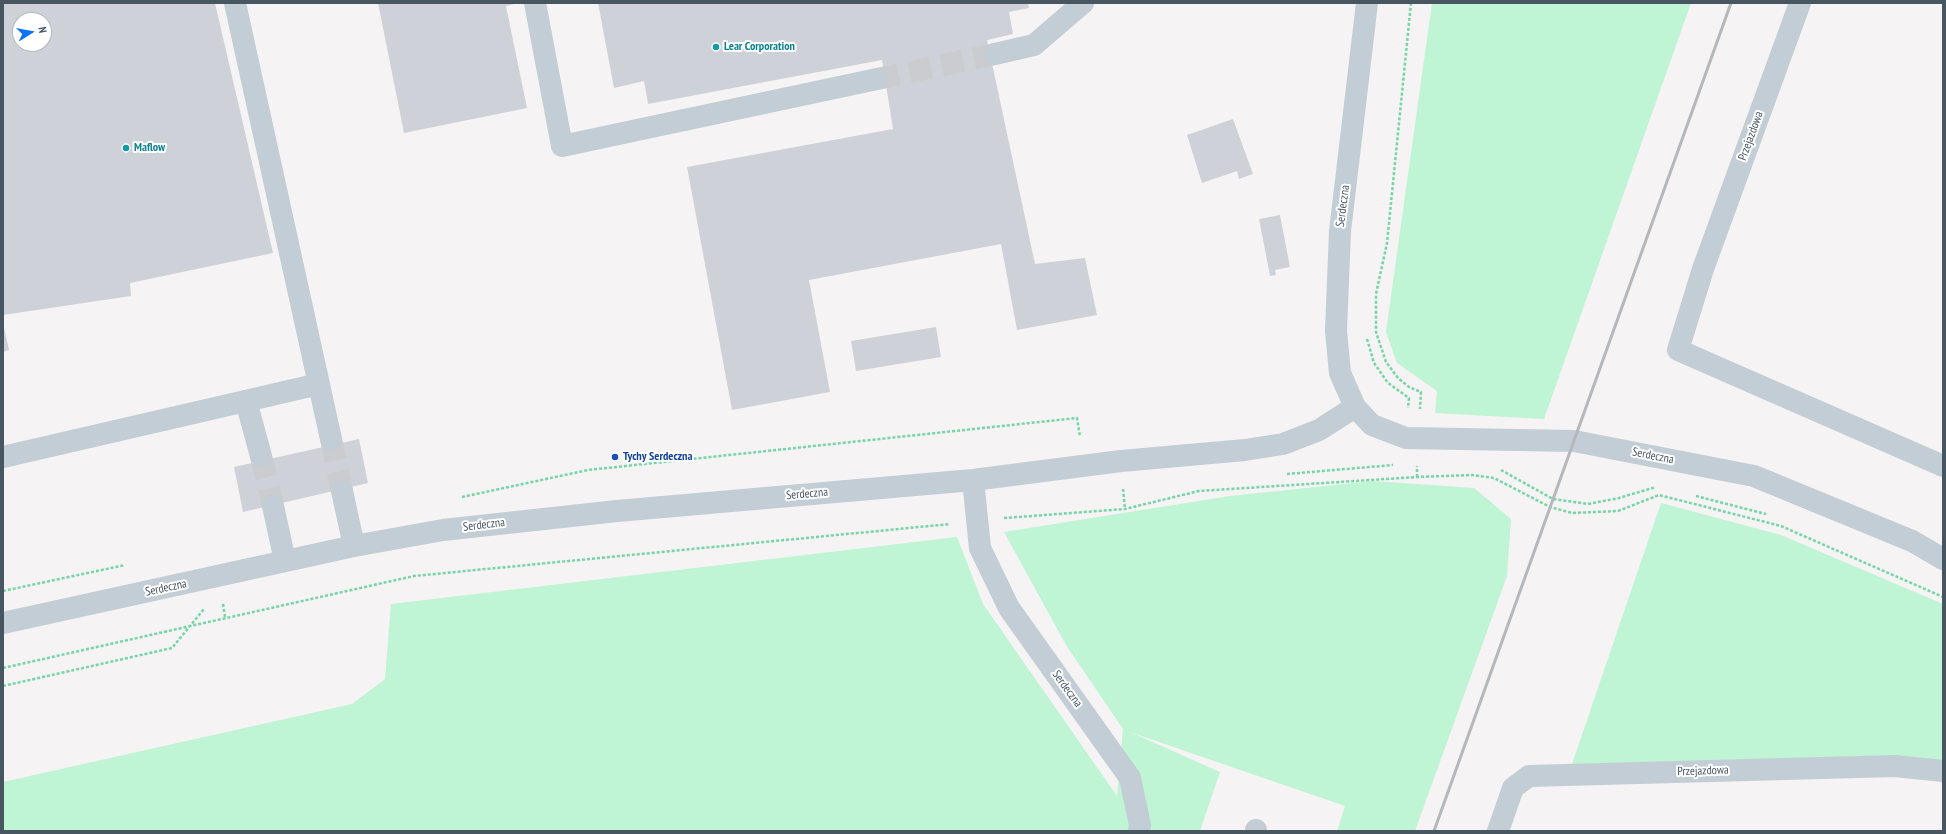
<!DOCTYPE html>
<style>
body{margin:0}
#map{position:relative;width:1946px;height:834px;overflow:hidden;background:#f5f3f3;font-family:"PT Sans Narrow",sans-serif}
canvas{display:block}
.frame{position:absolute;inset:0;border:4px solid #485662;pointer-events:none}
.north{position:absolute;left:12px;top:12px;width:40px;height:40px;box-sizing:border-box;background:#fff;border:1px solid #b6bbc0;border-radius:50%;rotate:79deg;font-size:11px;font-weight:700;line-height:16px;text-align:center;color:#485662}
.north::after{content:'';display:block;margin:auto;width:14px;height:18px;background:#0c72f6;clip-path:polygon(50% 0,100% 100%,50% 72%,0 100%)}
</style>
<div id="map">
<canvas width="1946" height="834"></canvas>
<div class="frame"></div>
<div class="north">N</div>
</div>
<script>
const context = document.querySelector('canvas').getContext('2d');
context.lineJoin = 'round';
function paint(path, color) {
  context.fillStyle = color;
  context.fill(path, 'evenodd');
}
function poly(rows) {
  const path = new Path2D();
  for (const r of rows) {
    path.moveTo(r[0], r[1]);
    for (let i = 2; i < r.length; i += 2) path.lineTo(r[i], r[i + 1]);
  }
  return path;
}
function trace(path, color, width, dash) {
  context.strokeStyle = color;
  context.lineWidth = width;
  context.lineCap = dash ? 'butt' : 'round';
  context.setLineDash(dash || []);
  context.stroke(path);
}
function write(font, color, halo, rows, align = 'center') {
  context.font = font + ' "PT Sans Narrow",sans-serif';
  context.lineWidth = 4;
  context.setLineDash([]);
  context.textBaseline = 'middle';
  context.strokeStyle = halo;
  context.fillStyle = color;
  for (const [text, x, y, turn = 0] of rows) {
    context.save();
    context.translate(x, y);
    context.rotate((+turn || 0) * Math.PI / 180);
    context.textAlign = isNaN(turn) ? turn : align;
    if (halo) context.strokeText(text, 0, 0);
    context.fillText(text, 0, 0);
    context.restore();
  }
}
paint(poly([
 [1432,3,1691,3,1544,419,1435,413,1437,391,1397,363,1386,332],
 [1373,481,1474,488,1511,519,1507,576,1415,831,1337,831,1345,806,1130,732,1220,772,1200,831,3,831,3,782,352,704,385,679,391,604,957,537,983,604,1117,796,1123,729,1066,645,1004,532,1230,496],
 [1661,503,1781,535,1943,604,1943,761,1571,767]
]), '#bff4d4');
paint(poly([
 [3,3,215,3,273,253,130,283,131,296,3,315],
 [20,20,44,20,44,44,20,44],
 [378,3,518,3,506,6,527,108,404,133],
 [598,3,1028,3,1029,8,1009,12,1013,34,987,40,1035,264,1085,258,1097,315,1017,330,1001,244,809,280,830,392,732,410,687,167,893,129,882,60,648,104,644,81,614,88],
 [1233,119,1253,174,1239,179,1237,171,1202,183,1187,135],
 [1280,215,1290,267,1275,270,1276,275,1270,276,1259,219],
 [3,323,9,350,3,352],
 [936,327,941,357,856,371,851,341],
 [359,439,368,483,243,512,234,467]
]), '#ced2d8');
trace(poly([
 [877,79,995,54],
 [331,439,342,491],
 [261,456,273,506]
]), '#cacccf', 22, [22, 11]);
trace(poly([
 [1411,3,1387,243,1376,294,1376,332,1386,362,1398,378,1409,387,1421,392,1420,409],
 [1367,339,1374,363,1388,383,1409,398,1408,408],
 [1501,470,1553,499,1588,504,1619,498,1656,487],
 [1287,474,1393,465],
 [1417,477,1417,466],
 [1123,489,1125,509],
 [1696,496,1766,514],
 [462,497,588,470,1077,418,1080,437],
 [1004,518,1125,509,1199,491,1417,477,1472,475,1494,478,1550,507,1572,513,1618,511,1659,495,1781,526,1943,597],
 [3,591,125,565],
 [223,604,225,617],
 [3,668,414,576,950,524],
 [3,686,172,648,204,609]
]), '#74d6a6', 2.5, [3, 2]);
trace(poly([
 [235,3,331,439],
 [535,3,562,146,877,79],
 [1367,3,1340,231,1336,331,1340,373,1355,407,1372,425,1406,438,1574,441,1754,476,1912,541,1943,559],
 [1800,3,1703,269,1678,350,1943,466],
 [995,54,1034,45,1083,3],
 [246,401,261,456],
 [3,457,319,384],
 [973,480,980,548,1009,608,1130,778,1140,825,1139,831],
 [342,491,354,546],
 [273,506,285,561],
 [3,623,354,546,443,530,617,511,973,480,1121,461,1245,450,1283,444,1319,430,1355,407],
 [1256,831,1256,830],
 [1498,831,1513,788,1529,776,1895,766,1943,771]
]), '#c3cdd5', 22);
trace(poly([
 [1434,831,1731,3]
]), '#b4b8bd', 3);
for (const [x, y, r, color] of [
 [716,47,4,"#0f9aa8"],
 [126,148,4,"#0f9aa8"],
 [615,457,4,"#1a4fb4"]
]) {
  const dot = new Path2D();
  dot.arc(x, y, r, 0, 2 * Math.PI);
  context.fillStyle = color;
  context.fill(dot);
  trace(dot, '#fff', 1.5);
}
write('bold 12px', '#0d838f', '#fff', [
 ["Lear Corporation",724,47],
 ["Maflow",134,148]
], 'left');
write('12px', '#485662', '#fff', [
 ["Przejazdowa",1751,136,-70],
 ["Serdeczna",1343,206,-83],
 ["Serdeczna",1653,456,11],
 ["Serdeczna",807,494,-5],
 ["Serdeczna",484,525,-7],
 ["Serdeczna",166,588,-12],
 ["Serdeczna",1067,689,54],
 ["Przejazdowa",1703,771,-2]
]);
write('bold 12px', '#164399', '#fff', [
 ["Tychy Serdeczna",623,457]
], 'left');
</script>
